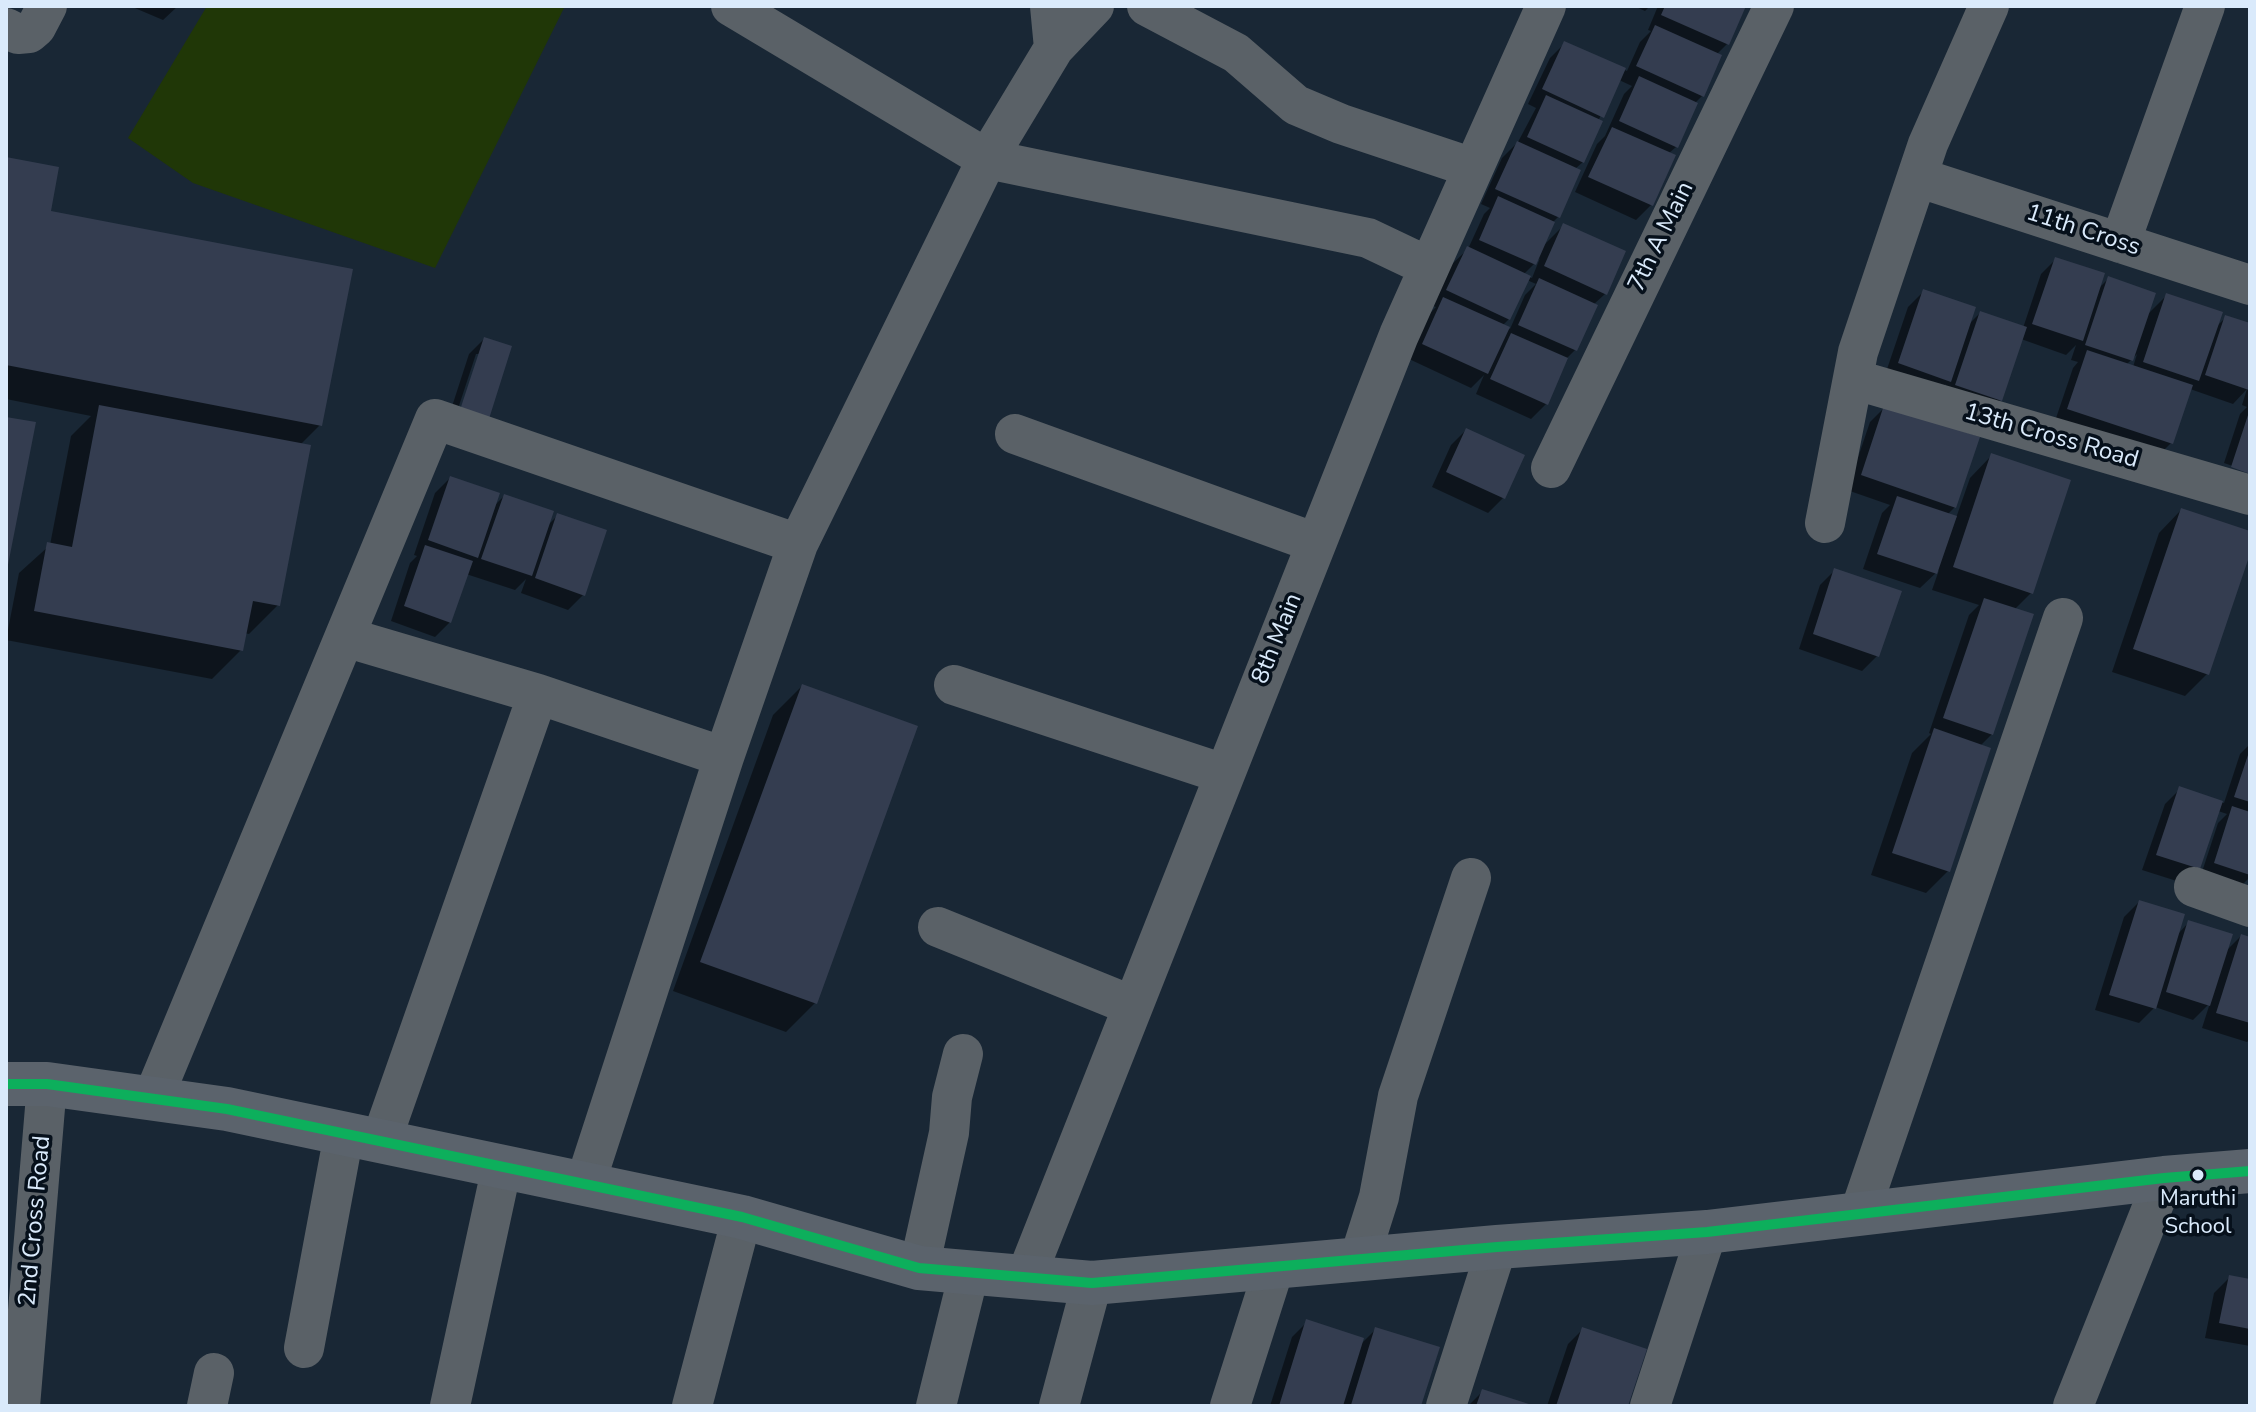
<!DOCTYPE html>
<style>
body{margin:0}
#map{position:relative;width:2256px;height:1412px;overflow:hidden;background:#192735;font-family:"Nunito Sans",sans-serif}
canvas{display:block}
.frame{position:absolute;inset:0;border:8px solid #daeafb;pointer-events:none}
</style>
<div id="map">
<canvas width="2256" height="1412"></canvas>
<div class="frame"></div>
</div>
<script>
const context = document.querySelector('canvas').getContext('2d');
context.lineJoin = 'round';
function paint(path, color) {
  context.fillStyle = color;
  context.fill(path, 'evenodd');
}
function poly(rows) {
  const path = new Path2D();
  for (const r of rows) {
    path.moveTo(r[0], r[1]);
    for (let i = 2; i < r.length; i += 2) path.lineTo(r[i], r[i + 1]);
  }
  return path;
}
function trace(path, color, width, dash) {
  context.strokeStyle = color;
  context.lineWidth = width;
  context.lineCap = dash ? 'butt' : 'round';
  context.setLineDash(dash || []);
  context.stroke(path);
}
function write(font, color, halo, rows, align = 'center') {
  context.font = font + ' "Nunito Sans",sans-serif';
  context.lineWidth = 7;
  context.setLineDash([]);
  context.textBaseline = 'middle';
  context.strokeStyle = halo;
  context.fillStyle = color;
  for (const [text, x, y, turn = 0] of rows) {
    context.save();
    context.translate(x, y);
    context.rotate((+turn || 0) * Math.PI / 180);
    context.textAlign = isNaN(turn) ? turn : align;
    if (halo) context.strokeText(text, 0, 0);
    context.fillText(text, 0, 0);
    context.restore();
  }
}
paint(poly([
 [207,6,565,6,435,268,193,183,128,138]
]), '#203707');
paint(poly([
 [130,6,178,6,163,20],
 [1634,6,1650,6,1645,11],
 [1658,6,1744,6,1727,44,1716,55,1720,56,1702,96,1696,102,1676,147,1668,154,1651,205,1636,220,1575,192,1597,144,1605,136,1624,94,1632,86,1619,80,1598,121,1583,162,1575,169,1558,217,1553,222,1542,247,1564,225,1605,294,1593,305,1575,350,1566,359,1546,404,1531,419,1476,394,1484,375,1471,388,1409,359,1429,314,1436,307,1433,306,1452,264,1468,249,1484,214,1490,208,1481,204,1502,158,1518,142,1536,108,1528,104,1550,58,1565,43,1627,71,1640,42,1651,31,1648,30],
 [1540,258,1532,278,1523,275],
 [1527,280,1536,284,1525,295,1510,329,1502,326,1509,319],
 [6,159,48,213,320,425,300,445,278,605,249,634,244,633,241,650,212,679,6,640,19,573,50,545,71,436,91,416,6,399],
 [2056,259,2098,289,2109,278,2146,316,2167,295,2215,328,2226,317,2250,325,2250,472,2224,463,2240,414,2247,407,2242,405,2247,389,2233,404,2190,389,2171,443,2156,458,2054,424,2073,368,2078,362,2071,360,2076,345,2066,355,2021,339,2000,400,1985,415,1941,400,1946,384,1935,395,1884,378,1908,307,1923,292,1968,325,1980,313,2023,328,2041,274],
 [2137,354,2133,367,2126,365],
 [484,339,510,347,486,421,471,436,445,428,469,354],
 [476,354,480,354,458,423,454,421],
 [1885,407,1955,507,1947,515,1956,518,1970,478,1992,455,2031,593,2014,610,1992,734,1980,746,1948,871,1926,893,1871,875,1912,753,1931,734,1929,733,1969,615,1979,605,1932,590,1939,570,1920,588,1863,569,1882,513,1890,505,1847,490,1870,422],
 [1466,430,1503,498,1488,513,1432,487,1451,445],
 [450,478,493,507,504,496,546,527,557,516,583,595,568,610,521,593,526,579,515,590,466,574,450,622,435,637,391,621,410,563,417,556,414,555,435,493],
 [2181,510,2250,533,2250,547,2207,674,2185,696,2112,672,2159,533],
 [1835,570,1877,656,1862,671,1799,649,1820,585],
 [802,686,815,1003,786,1032,673,991,773,715],
 [2250,744,2250,877,2237,890,2200,878,2218,823,2227,814,2218,811,2198,868,2183,883,2142,870,2165,804,2180,789,2224,803,2240,754],
 [2139,902,2177,935,2189,922,2225,952,2241,936,2250,939,2250,1039,2247,1042,2202,1028,2210,1003,2193,1020,2155,1007,2139,1023,2095,1010,2124,917],
 [2229,1278,2250,1281,2250,1346,2205,1338,2214,1293],
 [1307,1322,1359,1346,1376,1329,1437,1348,1419,1406,1270,1406,1292,1337],
 [1583,1329,1625,1406,1547,1406,1568,1344],
 [1483,1391,1528,1406,1468,1406]
]), '#0007');
paint(poly([
 [1665,6,1746,6,1729,45,1661,15],
 [1655,25,1722,55,1704,97,1636,66],
 [1564,41,1626,68,1604,118,1542,89],
 [1639,76,1698,103,1678,148,1619,121],
 [1546,95,1603,121,1584,163,1527,137],
 [1612,127,1676,155,1653,206,1588,177],
 [1517,141,1581,170,1560,218,1495,189],
 [6,157,59,167,51,211,353,269,322,426,6,365],
 [1498,196,1555,222,1536,265,1479,240],
 [1563,223,1626,251,1607,295,1544,266],
 [1467,246,1531,276,1510,320,1446,290],
 [2055,257,2105,273,2083,341,2032,324],
 [2108,276,2156,293,2133,361,2085,345],
 [1539,278,1598,305,1577,351,1518,325],
 [1923,289,1976,307,1951,382,1898,363],
 [2166,293,2223,312,2199,381,2143,362],
 [1443,297,1510,327,1488,374,1422,344],
 [1980,311,2027,327,2002,401,1955,385],
 [2225,315,2250,323,2249,390,2205,375],
 [1511,333,1568,358,1548,405,1490,379],
 [484,337,512,346,488,422,459,413],
 [2087,350,2193,385,2173,444,2067,409],
 [99,405,311,445,280,606,253,601,243,651,34,611,47,542,72,547],
 [1884,405,1980,437,1956,508,1861,475],
 [2249,412,2250,412,2250,474,2231,467],
 [6,417,36,422,7,570,6,569],
 [1466,428,1525,455,1505,499,1446,472],
 [1991,453,2071,480,2033,594,1953,567],
 [450,476,500,493,478,558,428,540],
 [504,494,554,511,532,576,481,559],
 [1897,496,1957,516,1937,574,1877,554],
 [2181,508,2250,531,2250,554,2209,675,2133,649],
 [557,513,607,530,585,596,535,578],
 [425,545,473,561,451,623,404,606],
 [1834,568,1902,591,1879,657,1813,634],
 [1984,598,2034,614,1993,735,1943,718],
 [802,684,918,726,817,1004,700,962],
 [1934,728,1991,748,1950,872,1892,853],
 [2249,752,2250,752,2250,802,2234,797],
 [2179,786,2223,801,2200,869,2156,855],
 [2232,806,2250,812,2250,875,2214,863],
 [2139,900,2185,914,2156,1009,2109,995],
 [2188,920,2233,934,2210,1006,2166,992],
 [2241,934,2250,937,2250,1023,2216,1013],
 [2229,1275,2250,1279,2250,1329,2219,1323],
 [1306,1319,1364,1338,1343,1406,1279,1406],
 [1375,1327,1440,1347,1421,1406,1351,1405],
 [1582,1327,1647,1349,1628,1406,1556,1406],
 [1482,1389,1532,1405,1532,1406,1476,1406]
]), '#343d50');
trace(poly([
 [731,6,987,159,1368,238,1429,267],
 [1147,6,1236,53,1296,105,1341,124,1473,168],
 [6,28,18,34,29,33,36,27,47,6],
 [1054,48,1094,6],
 [1917,177,2250,285],
 [2120,243,2205,6],
 [1853,379,2250,495],
 [1015,434,1316,543],
 [1551,468,1774,6],
 [1825,523,1858,352,1928,144,1989,6],
 [345,637,538,694,724,757],
 [954,685,1224,774],
 [2194,887,2250,907],
 [938,927,1133,1006],
 [153,1098,435,419,798,544],
 [381,1141,538,694],
 [585,1184,724,757,798,544,987,159,1054,48,1050,6],
 [1859,1215,2063,618],
 [1359,1260,1379,1197,1398,1096,1471,878],
 [919,1268,949,1133,952,1097,963,1054],
 [1025,1279,1399,335,1546,6],
 [304,1348,344,1134],
 [20,1406,47,1084],
 [207,1406,214,1373],
 [450,1406,502,1166],
 [692,1406,742,1217],
 [936,1406,969,1273],
 [1059,1406,1092,1283],
 [1230,1406,1274,1268],
 [1446,1406,1497,1247],
 [1650,1406,1707,1232],
 [2073,1406,2164,1178]
]), '#5a6167', 40);
trace(poly([
 [6,1084,47,1084,227,1109,742,1217,919,1268,1092,1283,1497,1247,1707,1232,2164,1178,2250,1171]
]), '#5b636c', 44);
trace(poly([
 [6,1084,47,1084,227,1109,742,1217,919,1268,1092,1283,1497,1247,1707,1232,2164,1178,2250,1171]
]), '#0daf5c', 10);
for (const [x, y, r, color] of [
 [2198,1175,7,"#daeafb"]
]) {
  const dot = new Path2D();
  dot.arc(x, y, r, 0, 2 * Math.PI);
  context.fillStyle = color;
  context.fill(dot);
  trace(dot, '#06101b', 3);
}
write('22px', '#daeafb', '#06101b', [
 ["Maruthi",2198,1200],
 ["School",2198,1228]
]);
write('24px', '#daeafb', '#06101b', [
 ["11th Cross",2083,231,18],
 ["7th A Main",1662,237,-64],
 ["13th Cross Road",2051,437,16],
 ["8th Main",1278,639,-68],
 ["2nd Cross Road",36,1221,-85]
]);
</script>
